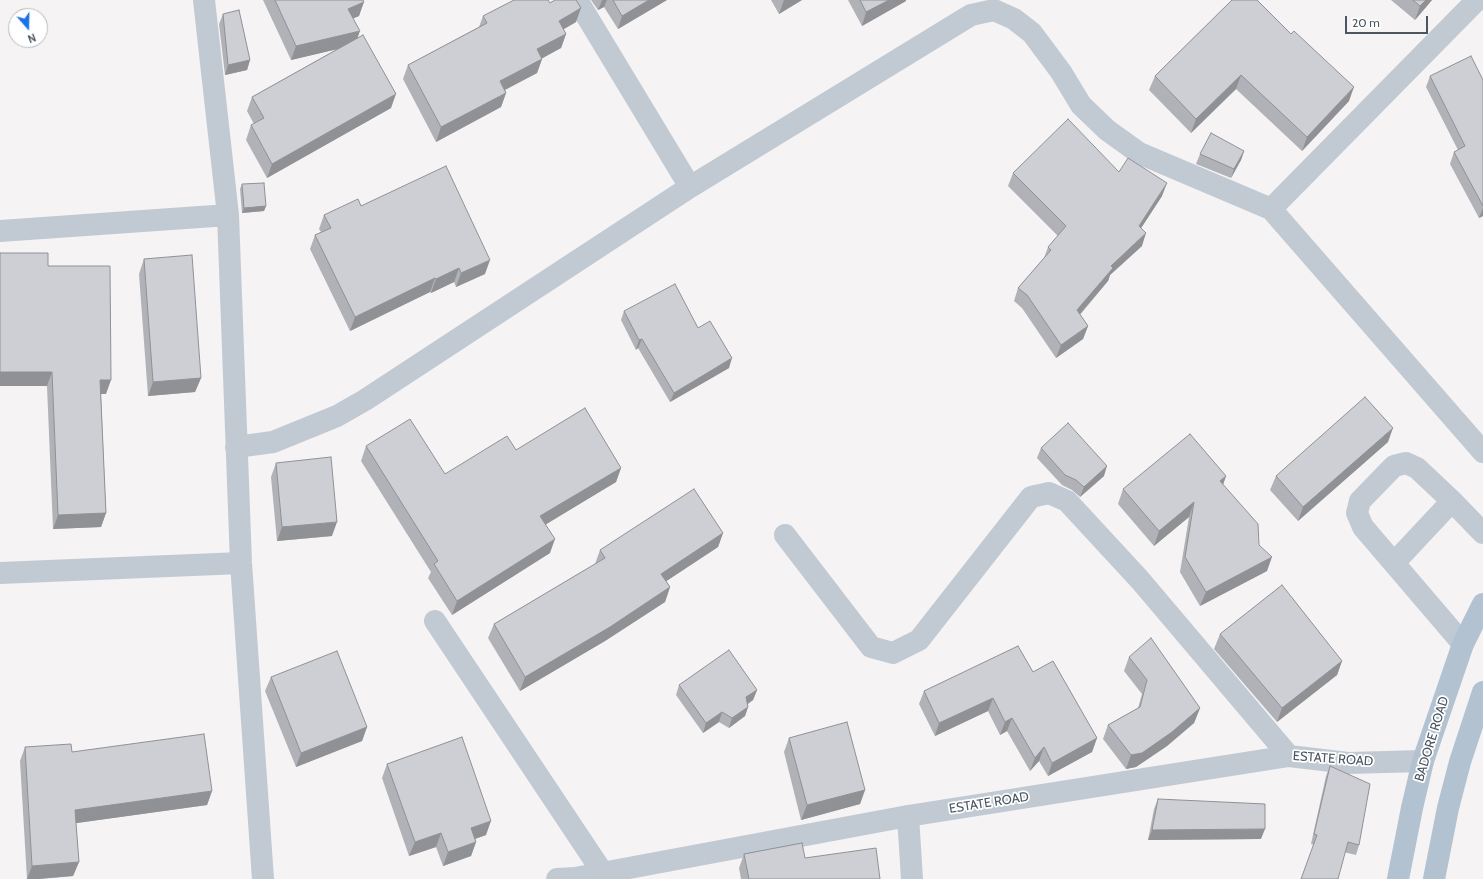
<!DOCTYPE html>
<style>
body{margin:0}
#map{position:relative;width:1483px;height:879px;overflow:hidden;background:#f5f3f3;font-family:Cabin,sans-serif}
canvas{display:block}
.north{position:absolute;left:8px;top:8px;width:40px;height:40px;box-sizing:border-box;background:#fff;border:1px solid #b7bbc0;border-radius:50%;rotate:160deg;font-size:11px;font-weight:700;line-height:16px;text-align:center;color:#4a5661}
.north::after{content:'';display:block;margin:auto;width:14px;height:18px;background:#1a73e8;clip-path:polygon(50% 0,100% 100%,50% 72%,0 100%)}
.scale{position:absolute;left:1345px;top:16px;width:83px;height:18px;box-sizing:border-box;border:2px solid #4a5661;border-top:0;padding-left:5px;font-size:12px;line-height:14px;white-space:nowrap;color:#4a5661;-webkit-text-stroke:3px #fff;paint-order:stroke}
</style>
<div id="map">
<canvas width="1483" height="879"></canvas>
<div class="north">N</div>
<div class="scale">20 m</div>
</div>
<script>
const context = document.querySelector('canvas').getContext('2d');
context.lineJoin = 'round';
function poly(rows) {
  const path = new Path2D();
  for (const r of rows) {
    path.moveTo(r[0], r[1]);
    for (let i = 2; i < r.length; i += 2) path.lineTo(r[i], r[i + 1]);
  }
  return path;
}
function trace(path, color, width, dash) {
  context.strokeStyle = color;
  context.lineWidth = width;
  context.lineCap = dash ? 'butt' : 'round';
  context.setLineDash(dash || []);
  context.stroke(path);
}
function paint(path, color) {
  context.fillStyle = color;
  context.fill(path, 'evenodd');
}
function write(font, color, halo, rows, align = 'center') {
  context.font = font + ' Cabin,sans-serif';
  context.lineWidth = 3.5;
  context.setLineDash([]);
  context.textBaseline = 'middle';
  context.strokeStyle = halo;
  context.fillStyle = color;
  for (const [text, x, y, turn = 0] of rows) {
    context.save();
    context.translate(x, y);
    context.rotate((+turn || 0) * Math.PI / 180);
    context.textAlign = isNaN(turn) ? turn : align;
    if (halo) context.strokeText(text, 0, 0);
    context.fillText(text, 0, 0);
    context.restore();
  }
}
trace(poly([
 [204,0,228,215,241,563,263,879],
 [577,0,690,187],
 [1271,209,1477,0],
 [0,231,228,215],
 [236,447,273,442,337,416,365,400,690,187,971,15,994,10,1014,19,1032,33,1061,72,1081,105,1107,130,1139,153,1271,209,1483,452],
 [785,535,871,647,893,653,919,640,1031,497,1049,493,1067,501,1140,580,1289,756],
 [1394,563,1452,501],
 [0,573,241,563],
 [435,621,603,873],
 [1463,644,1363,527,1357,513,1360,501,1394,466,1406,463,1417,468,1452,501,1483,533],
 [908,816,912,879],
 [557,879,575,878,908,816,1289,756,1348,763,1423,761]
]), '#c1cad2', 22);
trace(poly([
 [1398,879,1412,808,1423,761,1463,644,1483,604],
 [1434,879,1448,808,1460,762,1483,692]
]), '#b3c2d1', 22);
paint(poly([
 [263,0,363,0,359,16,353,18,358,37,391,108,267,178,246,140,251,125,254,124,247,111,252,97,337,49,291,60],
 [591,0,667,0,618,29,604,7,598,10],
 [771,0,802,0,779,14],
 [848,0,906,0,906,1,862,26],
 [1232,0,1349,101,1302,151,1236,89,1191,133,1149,90,1155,76],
 [1391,0,1432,0,1415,20],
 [550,3,576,22,563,29,566,34,561,48,541,58,542,59,537,73,505,90,506,93,501,107,436,142,403,79,408,65,479,27,483,16],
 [223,14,250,60,247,70,225,75,219,24],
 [1430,76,1483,80,1483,216,1479,218,1450,164,1454,152,1458,150,1426,87],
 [1244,151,1241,160,1231,178,1196,164,1200,154],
 [1119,172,1162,196,1141,228,1142,246,1110,275,1108,281,1080,315,1088,326,1083,339,1056,358,1022,308,1014,301,1018,288,1044,258,1048,247,1058,236,1008,186,1013,173],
 [242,184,266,206,264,211,242,213,240,189],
 [361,206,485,274,456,287,454,282,431,293,430,292,350,331,310,249,315,235,321,232,319,229,324,215],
 [144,259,201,378,195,392,148,396,139,274],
 [48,266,106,394,101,394,106,513,101,527,53,529,47,386],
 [624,311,698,328,729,368,670,402,638,348,636,350,621,320],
 [1388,442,1298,521,1270,490,1276,476],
 [366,446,445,474,516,450,621,468,616,482,546,524,550,553,452,615,428,578,431,572,361,461],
 [1041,448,1104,476,1080,497,1072,490,1062,485,1037,458],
 [276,463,332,536,277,541,271,477],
 [1226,476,1223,485,1259,545,1267,571,1200,606,1180,572,1189,517,1154,546,1118,504,1123,489],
 [723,533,718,547,666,581,670,587,665,602,605,641,520,691,488,638,494,624,595,564,600,550],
 [1220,634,1342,661,1337,675,1277,722,1214,649],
 [1129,657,1200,708,1194,723,1167,746,1136,767,1126,769,1103,739,1108,725,1138,708,1142,694,1124,671],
 [1033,672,1097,738,1092,752,1048,776,1039,761,1030,771,1007,731,1000,735,988,711,935,736,919,704,924,691],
 [271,677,367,727,362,741,296,767,265,691],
 [679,685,757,690,753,700,748,704,748,707,745,716,729,728,719,722,703,733,676,695],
 [789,738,865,790,860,804,801,820,784,752],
 [25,747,212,791,207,805,76,823,79,862,73,876,38,879,27,879,20,761],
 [387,764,486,835,475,839,476,842,471,856,443,866,436,847,409,856,382,778],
 [1330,766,1359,845,1356,855,1311,844,1326,776],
 [1158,799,1261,839,1148,840,1154,809],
 [744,854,805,858,880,879,741,879,739,868]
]), '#b0b2b7');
paint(poly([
 [602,0,607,0,604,7,598,10],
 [649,0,667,0,618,29,622,16],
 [784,0,802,0,779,14],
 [889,0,906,0,906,1,862,26,866,12],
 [1426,0,1432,0,1415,20,1420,6],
 [364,2,359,16,343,23,348,9],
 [581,8,576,22,554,35,559,21],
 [360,31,355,45,291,60,296,46],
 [566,34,561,48,532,64,537,49],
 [542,59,537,73,495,95,500,81],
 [250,60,247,70,225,75,228,65],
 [1241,75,1236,89,1191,133,1196,119],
 [1354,87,1349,101,1302,151,1307,137],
 [506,93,501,107,436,142,441,127],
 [396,94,391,108,267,178,272,164],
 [1244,151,1241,160,1231,178,1234,169],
 [1167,183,1162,196,1134,239,1139,226],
 [266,206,264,211,242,213,244,208],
 [1483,208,1483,216,1479,218],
 [1146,233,1142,246,1110,275,1108,281,1072,323,1077,310,1111,266],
 [490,260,485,274,456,287,461,273],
 [459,268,454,282,431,293,436,279],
 [435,278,430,292,350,331,355,317],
 [1088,326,1083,339,1056,358,1061,345],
 [642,339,638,348,636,350,639,340],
 [732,358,729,368,670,402,674,393],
 [0,372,52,372,47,386,0,386],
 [201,378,195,392,148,396,153,382],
 [100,380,111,380,106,394,95,394],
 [1393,428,1388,442,1298,521,1303,507],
 [1107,466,1104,476,1080,497,1084,487],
 [621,468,616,482,535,531,540,516],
 [1226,476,1221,490,1220,481],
 [1194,502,1189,517,1154,546,1159,531],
 [106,513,101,527,53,529,58,515],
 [337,522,332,536,277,541,282,527],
 [723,533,718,547,656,588,661,574],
 [555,539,550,553,452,615,457,601],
 [1272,557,1267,571,1200,606,1206,592],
 [670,587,665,602,605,641,520,691,525,677],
 [1342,661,1337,675,1277,722,1282,708],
 [757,690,753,700,743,707,746,697],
 [993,698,988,711,935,736,939,723],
 [748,707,745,716,729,728,732,718],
 [1200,708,1194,723,1167,746,1136,767,1126,769,1131,755],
 [722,712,719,722,703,733,706,723],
 [1012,718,1007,731,1000,735,1005,722],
 [367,727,362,741,296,767,301,753],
 [1097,738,1092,752,1048,776,1052,763],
 [1044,747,1039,761,1030,771,1035,758],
 [865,790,860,804,801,820,807,805],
 [212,791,207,805,70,824,75,810],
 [491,821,486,835,466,842,471,828],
 [1265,829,1261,839,1148,840,1152,830],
 [441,833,436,847,409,856,415,842],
 [476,842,471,856,443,866,448,852],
 [79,862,73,876,38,879,27,879,32,866]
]), '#909195');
const building = poly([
 [275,0,363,0,364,2,348,9,360,31,296,46,275,0],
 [514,0,548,0,550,3,555,0,576,0,581,8,559,21,566,34,537,49,542,59,500,81,506,93,441,127,408,65,487,23,483,16,514,0],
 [613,0,649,0,622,16,613,0],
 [860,0,889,0,866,12,860,0],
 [1232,0,1257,0,1291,34,1294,31,1354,87,1307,137,1241,75,1196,119,1155,76,1232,0],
 [1413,0,1426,0,1420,6,1413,0],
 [239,10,250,60,228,65,223,14,239,10],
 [363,35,396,94,272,164,251,125,264,118,252,97,363,35],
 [1471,56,1483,80,1483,206,1454,152,1465,146,1430,76,1471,56],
 [1068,119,1119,172,1128,158,1167,183,1139,226,1146,233,1111,266,1113,268,1077,310,1088,326,1061,345,1027,295,1018,288,1051,250,1048,247,1066,226,1013,173,1068,119],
 [1211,133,1244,151,1234,169,1200,154,1211,133],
 [446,166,490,260,461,273,459,268,436,279,435,278,355,317,315,235,331,228,324,215,358,199,361,206,446,166],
 [264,183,266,206,244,208,242,184,264,183],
 [0,253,48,253,48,266,110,266,111,380,100,380,106,513,58,515,52,372,0,372,0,253],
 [192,255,201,378,153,382,144,259,192,255],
 [675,284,698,328,710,321,732,358,674,393,642,339,639,340,624,311,675,284],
 [1365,397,1393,428,1303,507,1276,476,1365,397],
 [585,408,621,468,540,516,555,539,457,601,434,564,438,561,366,446,410,419,445,474,507,436,516,450,585,408],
 [1068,423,1107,466,1084,487,1076,480,1065,475,1041,448,1068,423],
 [1190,434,1226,476,1220,481,1258,524,1259,545,1272,557,1206,592,1185,557,1194,502,1159,531,1123,489,1190,434],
 [331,457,337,522,282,527,276,463,331,457],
 [694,489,723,533,661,574,670,587,610,627,525,677,494,624,605,558,600,550,694,489],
 [1282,585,1342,661,1282,708,1220,634,1282,585],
 [1151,638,1200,708,1172,732,1142,753,1131,755,1108,725,1140,707,1147,680,1129,657,1151,638],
 [1018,646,1033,672,1053,661,1097,738,1052,763,1044,747,1035,758,1012,718,1005,722,993,698,939,723,924,691,1018,646],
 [729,650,757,690,746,697,748,707,732,718,722,712,706,723,679,685,729,650],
 [337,651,367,727,301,753,271,677,337,651],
 [847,722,865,790,807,805,789,738,847,722],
 [204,734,212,791,75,810,79,862,32,866,25,747,71,744,72,752,204,734],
 [462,737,491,821,471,828,476,842,448,852,441,833,415,842,387,764,462,737],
 [1330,766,1370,784,1359,845,1348,842,1338,879,1301,879,1317,835,1314,834,1330,766],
 [1158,799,1265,804,1265,829,1152,830,1158,799],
 [802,843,805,858,876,848,880,879,749,879,744,854,802,843]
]);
paint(building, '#cdcfd5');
trace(building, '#909195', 1);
write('13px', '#4a5661', '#fff', [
 ["BADORE ROAD",1432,739,-73],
 ["ESTATE ROAD",1333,759,4],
 ["ESTATE ROAD",989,803,-9]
]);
</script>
